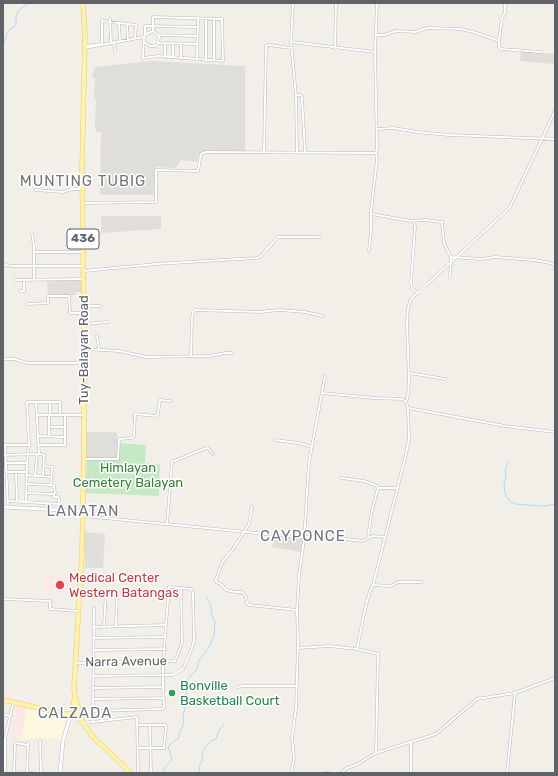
<!DOCTYPE html>
<style>
body{margin:0}
#map{position:relative;width:558px;height:776px;overflow:hidden;background:#f1efe8;font-family:Rubik,sans-serif}
canvas{display:block}
.frame{position:absolute;inset:0;border:4px solid #5f6368;pointer-events:none}
</style>
<div id="map">
<canvas width="558" height="776"></canvas>
<div class="frame"></div>
</div>
<script>
const context = document.querySelector('canvas').getContext('2d');
context.lineJoin = 'round';
function paint(path, color) {
  context.fillStyle = color;
  context.fill(path, 'evenodd');
}
function poly(rows) {
  const path = new Path2D();
  for (const r of rows) {
    path.moveTo(r[0], r[1]);
    for (let i = 2; i < r.length; i += 2) path.lineTo(r[i], r[i + 1]);
  }
  return path;
}
function trace(path, color, width, dash) {
  context.strokeStyle = color;
  context.lineWidth = width;
  context.lineCap = dash ? 'butt' : 'round';
  context.setLineDash(dash || []);
  context.stroke(path);
}
function write(font, color, halo, rows, align = 'center') {
  context.font = font + ' Rubik,sans-serif';
  context.lineWidth = 3;
  context.setLineDash([]);
  context.textBaseline = 'middle';
  context.strokeStyle = halo;
  context.fillStyle = color;
  for (const [text, x, y, turn = 0] of rows) {
    context.save();
    context.translate(x, y);
    context.rotate((+turn || 0) * Math.PI / 180);
    context.textAlign = isNaN(turn) ? turn : align;
    if (halo) context.strokeText(text, 0, 0);
    context.fillText(text, 0, 0);
    context.restore();
  }
}
paint(poly([
 [79,172,79,183,68,183,68,173],
 [26,708,66,716,61,739,39,738,38,739,21,739]
]), '#fef7e0');
paint(poly([
 [151,61,245,66,245,151,206,151,199,154,197,162,181,160,176,168,156,167,153,195,100,195,101,132,96,132,95,126,96,99,94,99,95,78,92,78,94,67],
 [101,216,161,216,161,229,101,233],
 [85,432,117,432,117,458,85,458],
 [85,532,105,534,103,568,83,568,85,566,85,552,83,552]
]), '#e0deda');
paint(poly([
 [521,51,555,54,554,64,520,61],
 [81,280,81,292,76,292,76,295,48,295,47,281],
 [276,536,303,538,301,552,272,547]
]), '#e1ded6');
paint(poly([
 [44,575,66,575,66,578,77,579,76,593,43,592],
 [16,705,26,708,21,739,11,738]
]), '#fce8e6');
paint(poly([
 [117,443,146,445,145,463,160,464,159,496,86,493,87,458,117,458]
]), '#c5e8c5');
trace(poly([
 [3,43,6,39,6,34,10,29,16,25,16,17,19,10,29,3],
 [508,462,505,472,506,476,504,486,506,497,510,501,515,504,540,506,546,506,555,504],
 [165,773,164,769,172,759,168,747,174,741,179,738,179,733,184,724,183,718,184,711,187,701,186,683,190,676,197,669,199,660,208,649,214,636,215,621,212,616,211,606,206,597],
 [200,773,199,767,202,760,203,750,212,740,216,739,219,731,224,724]
]), '#aadaff', 1);
const street = poly([
 [293,3,291,42,296,96,297,152],
 [110,19,111,42],
 [119,23,120,41],
 [127,24,128,40],
 [145,34,145,26,198,27],
 [158,35,198,36],
 [376,35,384,35,396,31,416,32,427,28,461,29,477,33,499,41,499,47,501,49,541,52],
 [499,41,502,18,505,13,505,3],
 [114,42,115,51],
 [144,42,150,46,155,46,158,43,159,37,157,34,153,31,146,34,144,37,143,58,158,56,223,61,222,19,153,17,153,31],
 [291,42,375,52],
 [158,43,198,44],
 [102,44,102,21,136,25,135,38],
 [85,46,102,44],
 [85,48,144,37],
 [335,48,336,3],
 [165,57,165,43],
 [173,57,173,43],
 [181,58,181,43],
 [197,59,198,19],
 [206,60,206,19],
 [214,60,214,19],
 [296,95,301,95,302,98,305,152],
 [377,129,394,128,417,132,449,135,555,139],
 [264,152,266,46,269,45,291,48],
 [35,190,63,192,72,189,81,189],
 [83,203,156,202,156,170,198,171,201,154,206,152,376,153,377,148,375,52,377,3],
 [371,214,411,221,425,220,442,222,444,243,451,258,450,277],
 [414,221,415,227,411,283,412,289,417,292],
 [32,233,34,246,34,279],
 [369,250,371,232,371,211,377,159,376,153],
 [34,252,83,252],
 [451,257,481,259,495,257,534,260,551,263,554,265,555,269],
 [3,265,15,266,84,266],
 [84,271,156,264,256,258,260,257,278,237,319,237],
 [15,280,84,279],
 [20,291,24,291,24,280],
 [28,304,48,303,48,296,69,296,70,313,83,313],
 [84,306,100,306],
 [84,324,108,322],
 [97,336,99,349],
 [84,349,119,351,146,357,210,356,225,353,232,353],
 [191,356,192,317,193,312,195,310,261,312,268,311,280,310,305,312,323,316],
 [3,359,14,359,28,363,83,363],
 [409,373,445,379],
 [322,393,374,398,402,399,406,402,408,408,409,439,406,454,373,585,370,591,365,609,357,649],
 [406,402,408,395,409,381,407,322,408,308,411,299,504,213,510,207,555,111],
 [408,408,505,426,555,432],
 [37,415,84,415],
 [49,415,49,436],
 [50,415,50,402],
 [49,427,65,427],
 [38,436,65,437],
 [275,440,299,443,312,447],
 [3,445,29,445],
 [5,445,8,507],
 [39,445,65,445,65,415],
 [39,454,44,455,43,476],
 [3,455,39,454,36,402],
 [84,459,118,459,119,439,132,438,134,436,135,414,156,416,158,414,160,400,170,401],
 [6,463,27,463],
 [44,466,52,467,51,485],
 [7,472,26,472],
 [16,472,17,501],
 [26,475,52,477],
 [35,476,37,454],
 [341,478,364,481,377,486,378,488,372,510,368,537],
 [26,484,51,485,54,486,55,493,54,494,26,493],
 [378,488,398,488],
 [8,501,59,504,59,499,58,497,54,497,54,494],
 [26,502,27,463,29,445,27,402,60,402,60,415],
 [252,506,249,524,231,552,223,561,216,579,216,582,221,584,226,590,235,592,242,592,246,597,247,603,249,605,297,610],
 [84,516,297,537,328,537,363,541,372,536,385,537],
 [167,524,172,462,206,448,209,449,213,454],
 [373,585,391,586,398,582,421,582],
 [4,599,50,601,50,609,78,611],
 [104,626,106,591,114,593,117,595,116,626],
 [93,627,165,625],
 [93,638,165,637],
 [298,648,329,646,357,649,378,654,376,753],
 [93,650,165,649],
 [76,663,175,661,182,643,181,588],
 [237,687,243,686,296,686],
 [93,688,163,687],
 [93,699,164,698],
 [93,711,162,709,164,707,163,687,163,662,169,587,191,589,193,593,194,640,192,648,183,669,172,675,163,675,93,676],
 [3,714,10,716],
 [93,721,94,608],
 [83,723,137,717,138,773],
 [137,725,165,725,166,727,164,748,138,748],
 [150,725,151,773],
 [40,741,41,773],
 [411,743,411,773],
 [14,772,33,773],
 [5,773,5,739,13,703],
 [14,773,15,744,16,743,28,745],
 [27,773,28,743],
 [291,773,294,759,292,738,296,708,298,642,297,610,299,575,304,540,309,462,325,376],
 [325,773,329,773],
 [341,773,347,768,356,765,376,753,436,734,477,699,515,693,555,678],
 [507,773,515,693]
]);
const secondary = poly([
 [3,507,82,511],
 [60,773,63,741,71,714]
]);
const primary = poly([
 [3,700,66,714,77,713],
 [74,700,73,708,77,717,83,723,93,737,131,773],
 [83,723,75,697,74,688,82,553,84,448,84,324,82,170,85,35,83,3]
]);
trace(street, '#b5b8bc', 3);
trace(secondary, '#b6babf', 4);
trace(primary, '#f2c960', 5);
trace(street, '#fff', 2);
trace(secondary, '#fff', 3);
trace(primary, '#fff2af', 4);
for (const [x, y, r, color] of [
 [60,585,5,"#e0444e"],
 [172,693,4,"#2e9e5b"]
]) {
  const dot = new Path2D();
  dot.arc(x, y, r, 0, 2 * Math.PI);
  context.fillStyle = color;
  context.fill(dot);
  trace(dot, '#fff', 1.5);
}
for (const [x, y, w] of [
 [83,239,32]
]) {
  const box = new Path2D();
  box.roundRect(x - w / 2, y - 10, w, 20, 3);
  context.fillStyle = '#fff';
  context.fill(box);
  trace(box, '#5f6368', 1);
}
write('bold 12px', '#5f6368', null, [
 ["436",83,239]
]);
write('13px', '#5f6368', '#fff', [
 ["Tuy-Balayan Road",84,350,-90],
 ["Narra Avenue",126,662,-1]
]);
write('13px', '#348238', '#fff', [
 ["Himlayan",128,468],
 ["Cemetery Balayan",128,483]
]);
write('13px', '#be3a42', '#fff', [
 ["Medical Center",69,578],
 ["Western Batangas",69,593]
], 'left');
write('13px', '#27864d', '#fff', [
 ["Bonville",180,686],
 ["Basketball Court",180,701]
], 'left');
context.letterSpacing = '1px';
write('15px', '#70757a', '#fff', [
 ["MUNTING TUBIG",83,182],
 ["LANATAN",83,512],
 ["CAYPONCE",303,537],
 ["CALZADA",75,714]
]);
context.letterSpacing = '0px';
</script>
